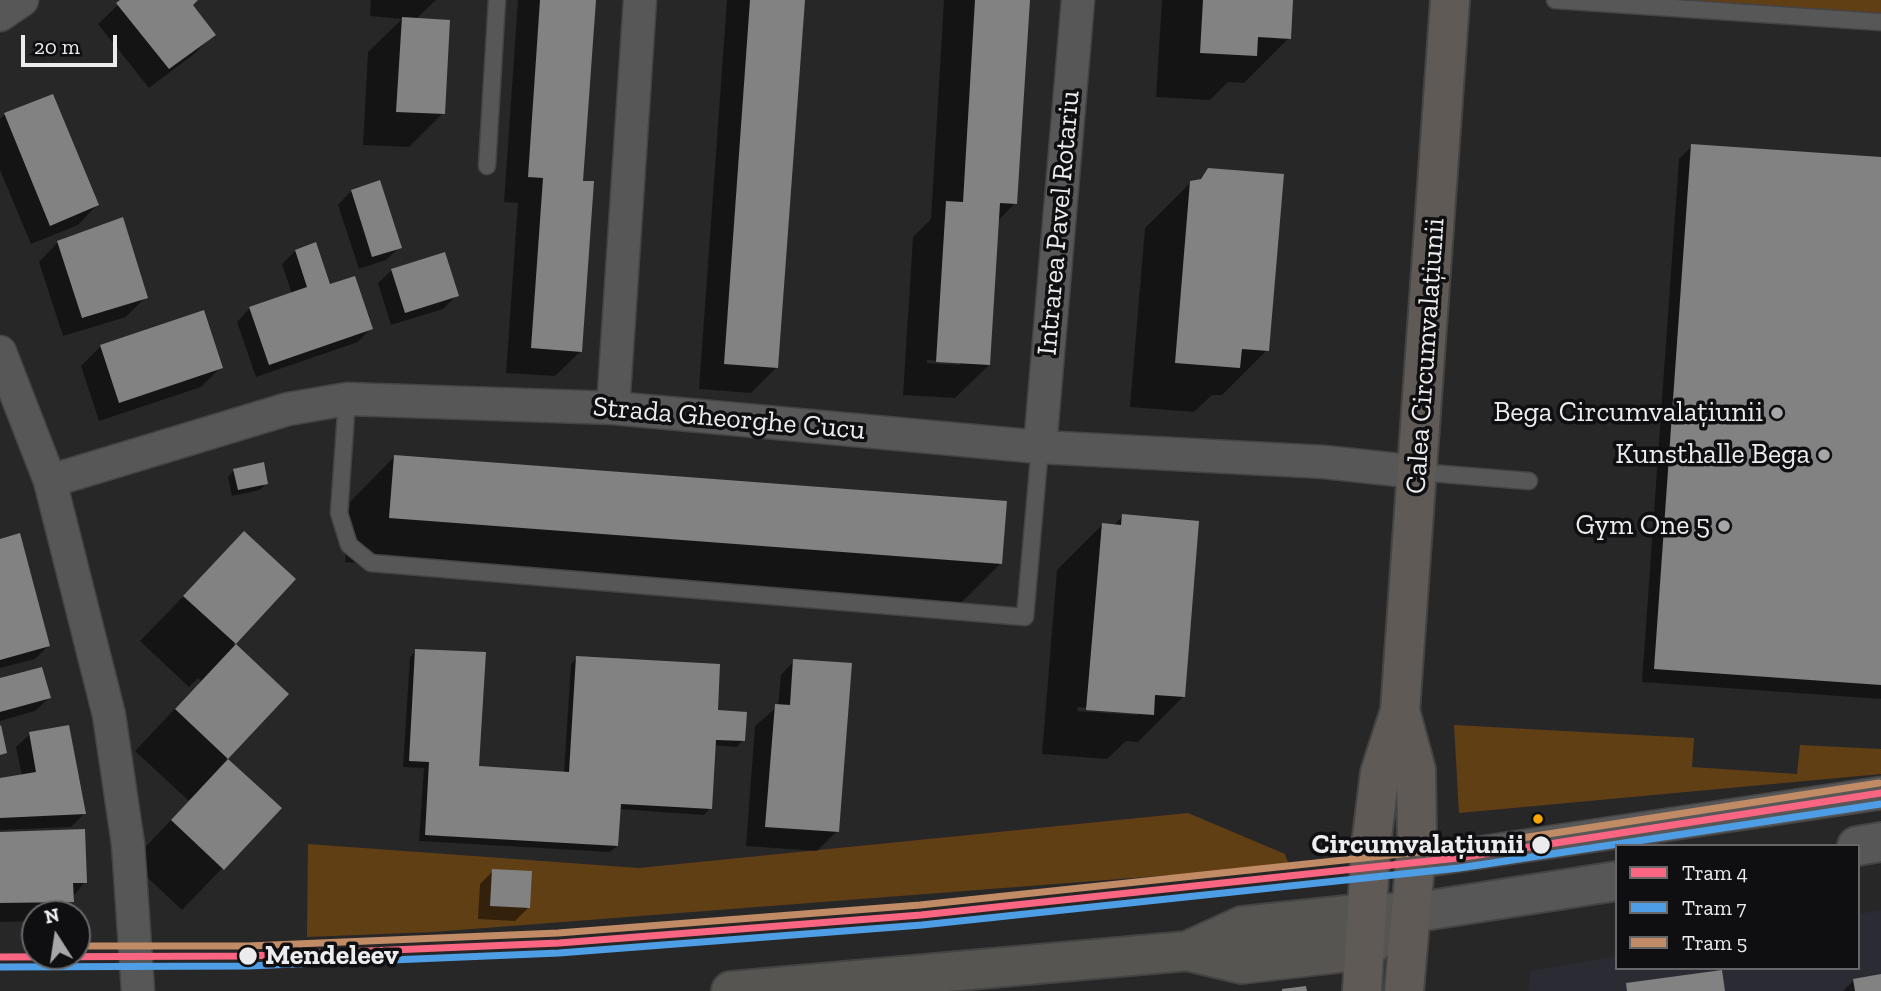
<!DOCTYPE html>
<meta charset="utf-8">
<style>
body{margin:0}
#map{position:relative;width:1881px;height:991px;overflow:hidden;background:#272728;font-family:"Zilla Slab",serif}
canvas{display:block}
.legend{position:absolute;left:1615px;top:844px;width:245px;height:126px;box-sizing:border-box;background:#0f0f11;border:2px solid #676769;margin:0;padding:9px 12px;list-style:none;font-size:21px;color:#ececee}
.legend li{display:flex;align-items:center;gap:14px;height:35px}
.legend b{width:35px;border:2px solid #676769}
.north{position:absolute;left:21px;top:900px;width:70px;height:70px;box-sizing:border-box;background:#0f0f11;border:2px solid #676769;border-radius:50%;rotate:348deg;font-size:19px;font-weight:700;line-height:28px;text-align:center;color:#ececee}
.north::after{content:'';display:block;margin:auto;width:24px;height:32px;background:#a7a7a9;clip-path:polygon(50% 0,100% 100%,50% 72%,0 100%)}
.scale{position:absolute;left:21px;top:35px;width:96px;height:32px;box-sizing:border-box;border:4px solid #ececee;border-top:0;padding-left:9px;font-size:21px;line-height:24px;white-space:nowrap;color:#ececee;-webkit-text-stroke:5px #0f0f11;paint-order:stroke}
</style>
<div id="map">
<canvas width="1881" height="991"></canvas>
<ul class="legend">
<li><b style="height:9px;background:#fa6682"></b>Tram 4</li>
<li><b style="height:9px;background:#4d9ee5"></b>Tram 7</li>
<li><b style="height:9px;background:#c18c65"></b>Tram 5</li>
</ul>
<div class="north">N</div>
<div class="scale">20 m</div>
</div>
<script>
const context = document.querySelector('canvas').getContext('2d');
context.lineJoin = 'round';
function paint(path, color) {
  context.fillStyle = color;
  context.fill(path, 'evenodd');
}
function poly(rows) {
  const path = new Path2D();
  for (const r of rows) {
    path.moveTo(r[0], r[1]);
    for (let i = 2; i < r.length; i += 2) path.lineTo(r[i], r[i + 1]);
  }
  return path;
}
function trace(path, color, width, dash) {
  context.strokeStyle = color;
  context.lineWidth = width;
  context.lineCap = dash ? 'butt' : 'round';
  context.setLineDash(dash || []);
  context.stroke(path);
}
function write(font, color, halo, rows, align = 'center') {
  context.font = font + ' "Zilla Slab",serif';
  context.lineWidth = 7;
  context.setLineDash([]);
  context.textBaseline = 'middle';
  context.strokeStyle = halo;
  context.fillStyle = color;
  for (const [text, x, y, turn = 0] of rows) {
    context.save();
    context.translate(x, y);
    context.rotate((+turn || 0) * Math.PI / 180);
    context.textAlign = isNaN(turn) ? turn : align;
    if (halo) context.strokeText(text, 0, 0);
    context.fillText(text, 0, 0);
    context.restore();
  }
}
paint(poly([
 [1881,910,1881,991,1529,991,1530,971,1617,956,1617,968,1858,968,1858,914]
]), '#2b2b33');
paint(poly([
 [1685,0,1881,0,1881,22,1685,8],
 [1454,725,1694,738,1692,767,1797,774,1800,745,1881,749,1881,774,1459,813],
 [1188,813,1285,854,1289,866,433,932,307,937,308,844,639,868]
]), '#603f15');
paint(poly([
 [123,0,197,0,191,6,213,35,194,54,149,88,98,24],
 [371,0,436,0,416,19,443,113,409,147,363,145,368,52,402,19,370,16],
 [518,0,594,0,581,183,581,351,555,376,506,373,518,203,504,202],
 [727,0,803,0,777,367,751,393,699,389],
 [944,0,1028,0,1015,203,998,221,989,365,955,398,903,395,913,237,931,219],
 [927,360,960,362,960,365,927,363],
 [1162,0,1291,0,1289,38,1244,83,1228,82,1210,100,1156,97],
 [5,114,97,205,78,225,31,244,0,170,0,119],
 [1692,146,1881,159,1881,699,1642,682,1679,159],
 [1209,170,1267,350,1222,395,1212,395,1194,412,1130,407,1145,228,1190,183,1198,181],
 [351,191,400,247,386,260,359,269,338,205],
 [58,242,146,297,126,317,63,336,39,262],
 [295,251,371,328,358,342,256,377,237,322,250,308,292,294,282,264],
 [392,270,457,295,443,309,391,325,378,283],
 [101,346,221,367,201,387,99,421,81,366],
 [394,457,1001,563,956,608,345,562,350,502],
 [234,470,266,483,260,490,232,496,228,477],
 [1123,516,1183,697,1138,742,1126,741,1107,759,1042,754,1057,570,1102,525,1113,526],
 [1078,707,1141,712,1137,715,1077,711],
 [244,534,293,579,233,644,287,694,226,759,280,808,182,910,131,862,189,801,135,751,201,681,198,678,189,687,140,641],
 [0,540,48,646,35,659,0,668],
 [416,651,477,768,564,773,571,664,577,658,716,711,743,740,737,747,714,745,710,808,704,815,619,809,617,846,610,852,419,841,424,768,403,767,410,657],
 [794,661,837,831,817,851,746,846,755,726,778,706,781,675],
 [0,680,49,698,35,711,0,721],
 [30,734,84,814,71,827,0,830,0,780,22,776,16,747],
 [0,833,85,882,59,914,35,914,35,921,0,922],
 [493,871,528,908,515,921,478,919,480,884],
 [1881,976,1881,991,1843,991,1854,980]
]), '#0007');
paint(poly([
 [120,0,198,0,193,5,216,35,169,69,116,3],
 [540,0,596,0,583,181,594,181,582,352,531,348,543,178,528,177],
 [750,0,805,0,778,368,724,364],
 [975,0,1030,0,1017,204,1000,203,990,365,936,362,946,201,963,202],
 [1203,0,1293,0,1291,39,1258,37,1257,56,1200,53],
 [402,17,450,20,445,114,396,112],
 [53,94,99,205,50,226,4,113],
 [1691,144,1881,157,1881,685,1654,669],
 [1208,168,1284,174,1269,351,1242,349,1240,368,1175,363,1190,181,1201,179],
 [380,180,402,248,372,257,351,190],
 [123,217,148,298,82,318,57,241],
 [316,242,330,284,355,276,373,329,269,365,249,307,307,287,295,250],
 [445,252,459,296,405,313,391,269],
 [204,310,223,368,119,403,100,345],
 [394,455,1007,501,1002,564,389,518],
 [264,462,268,484,238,490,233,469],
 [1122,514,1199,521,1185,697,1155,695,1154,715,1086,710,1102,523,1121,525],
 [244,531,296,579,236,644,289,694,228,759,175,709,236,644,183,596],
 [20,533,50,646,0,660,0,539],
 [415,649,486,652,479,766,569,772,576,656,720,664,718,710,747,712,745,741,716,740,712,809,621,804,618,846,425,835,429,762,409,761],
 [793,659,852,663,839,832,765,827,775,704,790,705],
 [42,667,51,698,0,712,0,678],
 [1,725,7,753,0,755,0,726],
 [69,725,86,814,0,818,0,778,36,772,29,732],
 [228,759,282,808,224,870,171,820],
 [85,829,87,883,73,883,74,902,0,903,0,832],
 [492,869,532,871,530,908,490,906],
 [1722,970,1725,991,1627,991,1626,983],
 [1881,974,1881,991,1855,991,1853,979],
 [1306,986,1307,991,1282,991,1282,989]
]), '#828283');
const service = poly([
 [1555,0,1881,22],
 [487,166,497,0],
 [347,399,339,513,349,545,371,563,1025,617,1040,447],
 [1418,472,1529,481]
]);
const minor = poly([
 [0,15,22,0],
 [0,352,50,481,109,715,128,844,138,991],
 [613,408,640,0],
 [1040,447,1078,0],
 [50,481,288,409,347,399,613,408,1040,447,1324,462,1418,472],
 [1416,862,1881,793]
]);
const tertiary = poly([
 [1857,846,1881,842],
 [1411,913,1617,881]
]);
const secondary = poly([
 [1187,951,1242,926,1366,913,1399,913],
 [731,991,1187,951,1242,964,1364,950,1411,913]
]);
const primary = poly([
 [1400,711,1416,770,1417,842,1404,991],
 [1362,991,1371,845,1380,773,1400,711,1450,0]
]);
trace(service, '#444445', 19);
trace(minor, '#444445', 35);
trace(tertiary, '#444445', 42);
trace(secondary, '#444445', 42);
trace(primary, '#444445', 42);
trace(service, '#575758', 16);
trace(minor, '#575758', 32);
trace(tertiary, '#575758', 38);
trace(secondary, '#575552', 38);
trace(primary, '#5f5a55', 38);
trace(poly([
 [0,957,248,956,559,943,921,915,1458,858,1881,793]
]), '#fa6682', 7);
trace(poly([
 [0,967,248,966,559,953,922,925,1459,868,1881,804]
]), '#4d9ee5', 7);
trace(poly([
 [77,946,248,946,558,933,920,905,1457,848,1879,783]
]), '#c18c65', 7);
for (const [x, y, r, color] of [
 [1777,413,7,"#a7a7a9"],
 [1824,455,7,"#a7a7a9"],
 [1724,526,7,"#a7a7a9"],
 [1538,819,6,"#f7a600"],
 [1541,845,10,"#ececee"],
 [248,956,10,"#ececee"]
]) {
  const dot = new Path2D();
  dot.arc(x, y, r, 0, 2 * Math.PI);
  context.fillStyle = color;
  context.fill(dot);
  trace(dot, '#0f0f11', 2.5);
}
write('28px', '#ececee', '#0f0f11', [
 ["Intrarea Pavel Rotariu",1059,223,-85],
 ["Calea Circumvalațiunii",1426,356,-86],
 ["Strada Gheorghe Cucu",729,419,5]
]);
write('28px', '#ececee', '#0f0f11', [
 ["Bega Circumvalațiunii",1763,413],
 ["Kunsthalle Bega",1810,455],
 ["Gym One 5",1710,526]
], 'right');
write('bold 28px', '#ececee', '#0f0f11', [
 ["Circumvalațiunii",1524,845],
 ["Mendeleev",265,956,"left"]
], 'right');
</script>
